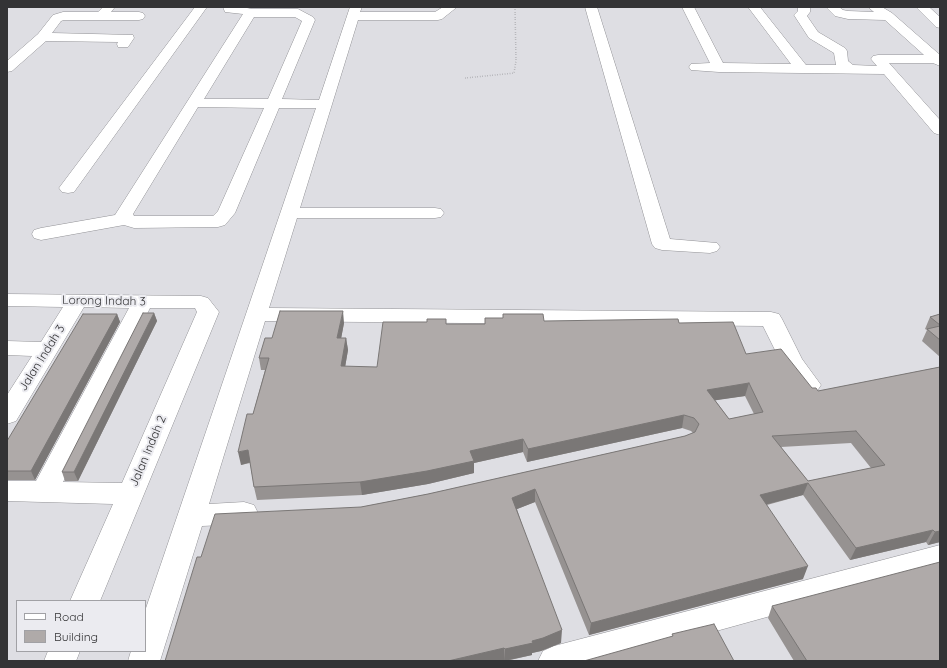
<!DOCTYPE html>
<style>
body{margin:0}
#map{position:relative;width:947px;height:668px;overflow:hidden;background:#dedee3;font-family:Quicksand,sans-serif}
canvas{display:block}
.frame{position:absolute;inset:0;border:8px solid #333335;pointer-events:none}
.legend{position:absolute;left:16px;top:600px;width:130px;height:52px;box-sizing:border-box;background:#ebebf0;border:1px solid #a1a1a5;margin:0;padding:5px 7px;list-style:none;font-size:12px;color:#333335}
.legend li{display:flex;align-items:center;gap:8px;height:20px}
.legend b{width:20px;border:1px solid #a1a1a5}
</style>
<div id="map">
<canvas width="947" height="668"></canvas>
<div class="frame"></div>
<ul class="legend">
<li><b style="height:5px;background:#fff"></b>Road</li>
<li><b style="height:11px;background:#afaaa9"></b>Building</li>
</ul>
</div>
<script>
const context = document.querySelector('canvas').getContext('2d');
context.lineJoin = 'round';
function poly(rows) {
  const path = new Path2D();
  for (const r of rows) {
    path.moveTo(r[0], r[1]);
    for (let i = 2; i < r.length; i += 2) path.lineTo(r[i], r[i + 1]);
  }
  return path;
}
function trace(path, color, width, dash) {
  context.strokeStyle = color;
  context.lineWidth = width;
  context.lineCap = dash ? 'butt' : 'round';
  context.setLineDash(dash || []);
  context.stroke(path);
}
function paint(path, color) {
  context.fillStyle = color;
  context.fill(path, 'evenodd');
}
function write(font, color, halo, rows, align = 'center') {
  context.font = font + ' Quicksand,sans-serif';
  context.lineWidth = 4;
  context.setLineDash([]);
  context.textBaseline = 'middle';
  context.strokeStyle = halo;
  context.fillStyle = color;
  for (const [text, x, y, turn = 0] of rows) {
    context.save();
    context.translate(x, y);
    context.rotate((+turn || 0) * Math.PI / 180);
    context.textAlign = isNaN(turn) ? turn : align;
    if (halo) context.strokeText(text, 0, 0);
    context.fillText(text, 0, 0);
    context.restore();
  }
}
const minor = poly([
 [103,7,115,7,111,12,139,12,143,13,145,16,143,19,139,20,64,20,61,21,52,33,133,35,134,38,128,47,118,47,117,44,118,42,46,41,12,71,7,72,7,61,38,34,53,15,63,12,98,12,103,7],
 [195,7,207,7,74,192,68,193,62,192,59,188,62,184,195,7],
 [223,7,242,7,252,9,298,9,313,17,315,20,282,99,319,100,350,7,362,7,360,12,435,12,443,7,457,7,442,19,438,20,358,20,300,208,435,208,441,209,444,213,441,217,435,218,297,218,269,308,771,312,779,314,782,319,802,359,821,385,817,391,809,393,801,391,781,362,763,326,265,321,209,504,244,502,254,505,258,513,254,521,244,524,202,526,160,661,128,661,131,651,145,651,145,611,316,108,279,108,235,213,225,225,218,227,134,228,124,225,41,240,34,238,32,234,34,230,41,228,115,215,243,14,225,12,223,7],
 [254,17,295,17,302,21,268,99,204,99,254,17],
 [198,107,264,108,218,211,213,216,134,216,133,214,198,107],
 [585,7,597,7,670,239,717,243,720,247,717,251,710,253,662,250,655,248,652,244,585,7],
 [682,7,694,7,723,63,791,64,748,7,760,7,806,65,836,65,834,53,809,38,807,35,794,15,798,11,798,7,810,7,810,12,807,16,818,32,845,48,847,51,848,61,853,65,877,66,871,59,873,56,878,55,924,55,885,20,848,19,835,16,826,7,839,7,843,10,848,11,874,12,868,7,882,7,892,13,940,55,940,66,933,63,889,63,940,120,940,135,934,133,884,74,719,72,691,70,689,67,691,64,710,63,682,7],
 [916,7,929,7,940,17,940,28,936,27,916,7],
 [7,294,201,296,208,298,219,312,100,601,70,601,113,504,7,501,7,481,36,481,129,308,84,307,16,421,7,424,7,395,32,356,7,355,7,341,41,342,63,307,7,306,7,294],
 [150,308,195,308,197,312,122,483,63,482,150,308],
 [940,545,940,569,608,661,538,661,543,651,554,646,940,545],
 [48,651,80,651,76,661,44,661,48,651]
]);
trace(minor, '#929296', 1);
trace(poly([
 [465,78,514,73,516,61,515,7]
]), '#919195', 1.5, [0.5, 2]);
paint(minor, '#fff');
paint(poly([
 [154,313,157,321,78,481,65,481,62,472],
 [117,314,120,322,35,480,7,480,7,441],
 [940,314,940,357,922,341,927,330,925,329,930,317],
 [544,321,679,323,746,354,812,388,818,391,940,367,940,542,928,545,926,542,850,560,803,495,767,505,803,579,589,635,535,502,517,509,561,643,541,651,532,653,532,655,506,661,504,661,504,660,500,661,165,661,201,557,361,507,428,494,685,436,693,433,691,431,682,428,527,462,523,452,474,463,474,473,428,484,362,495,257,500,254,487,250,463,241,465,253,414,265,370,261,370,259,358,272,338,344,323,341,338,346,338,348,350,345,367,377,367,446,324,485,324],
 [745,396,754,414,729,419,715,400],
 [851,443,871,468,808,481,781,447],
 [772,606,940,661,794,661,768,618]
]), '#969291');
paint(poly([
 [343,311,344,323,339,350,337,338],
 [154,313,157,321,78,481,74,472],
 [117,314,120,322,35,480,31,471],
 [346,338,348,350,343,379,341,366],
 [749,383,745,396,704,402,707,390],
 [684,415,682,428,527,462,528,449],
 [523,439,523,452,474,463,474,473,428,484,362,495,360,482,470,451],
 [248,450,251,462,241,465,238,452],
 [808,483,803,495,756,507,760,495],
 [535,489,535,502,512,511,512,498],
 [933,530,926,542,850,560,856,548],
 [940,531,940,542,928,545,935,532],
 [808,566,803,579,589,635,591,623],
 [562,630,561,643,541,651,532,653,532,655,504,661,505,649,532,641],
 [504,648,504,660,500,661,448,661]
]), '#7a7776');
const building = poly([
 [280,311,343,311,337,338,346,338,341,366,377,367,383,322,427,322,427,319,446,319,446,324,485,324,485,318,503,318,503,314,543,314,544,321,678,319,679,323,733,322,746,354,781,349,812,388,816,388,818,391,940,367,940,531,935,532,933,530,856,548,808,483,760,495,808,566,591,623,535,489,512,498,562,630,543,638,532,641,533,643,505,649,504,648,448,661,165,661,197,557,201,557,215,514,361,507,428,494,685,436,695,432,699,424,694,418,684,415,528,449,523,439,470,451,474,461,427,471,360,482,254,487,248,450,238,452,247,414,253,414,269,358,259,358,265,338,272,338,280,311],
 [749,383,763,412,729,419,707,390,749,383],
 [856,431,885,465,808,481,772,436,856,431],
 [143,313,154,313,74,472,62,472,143,313],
 [83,314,117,314,31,471,7,471,7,441,83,314],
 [940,314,940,325,930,317,940,314],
 [940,326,940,340,927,329,940,326],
 [940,562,940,661,807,661,772,606,940,562],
 [714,624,734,661,584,661,673,636,672,634,714,624]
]);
paint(building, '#afaaa9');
trace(building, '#7a7776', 1);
write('12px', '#333335', '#ebebf0', [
 ["Lorong Indah 3",104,301,1],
 ["Jalan Indah 3",42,358,-58],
 ["Jalan Indah 2",148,451,-67]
]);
</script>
